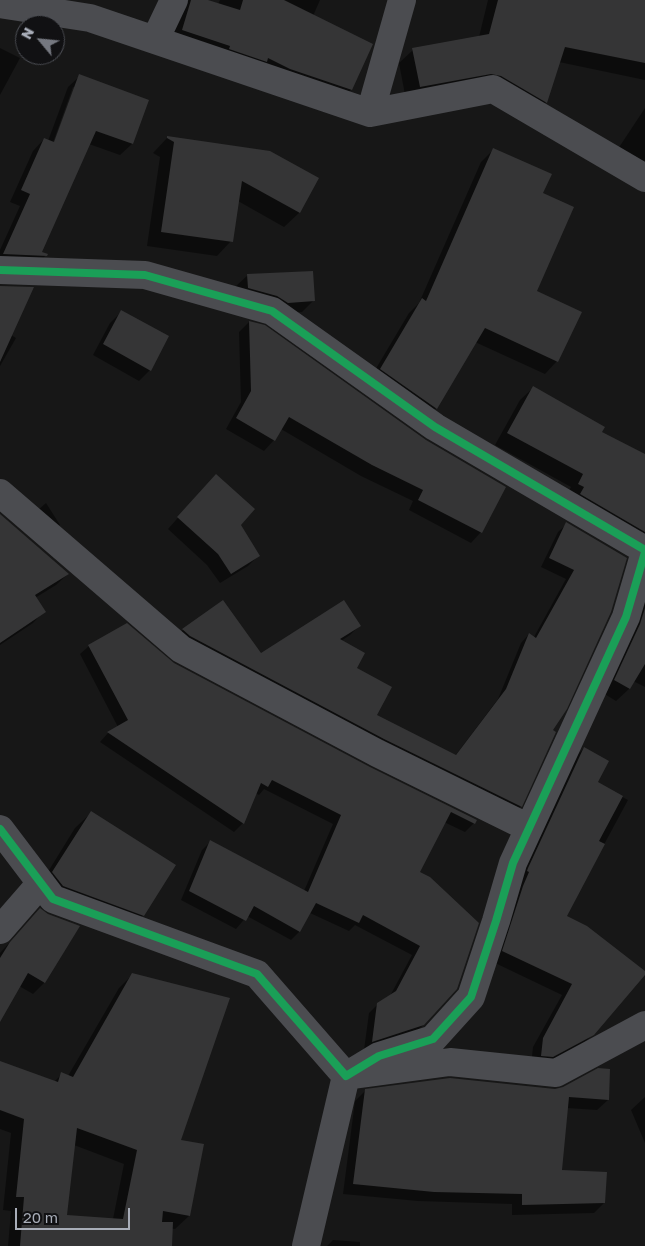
<!DOCTYPE html>
<style>
body{margin:0}
#map{position:relative;width:645px;height:1246px;overflow:hidden;background:#171717;font-family:"Golos Text",sans-serif}
canvas{display:block}
.north{position:absolute;left:15px;top:15px;width:50px;height:50px;box-sizing:border-box;background:#111113;border:1px solid #4d4f55;border-radius:50%;rotate:298deg;font-size:14px;font-weight:700;line-height:20px;text-align:center;color:#a8adb8}
.north::after{content:'';display:block;margin:auto;width:18px;height:22px;background:#757880;clip-path:polygon(50% 0,100% 100%,50% 72%,0 100%)}
.scale{position:absolute;left:15px;top:1208px;width:115px;height:22px;box-sizing:border-box;border:2px solid #a8adb8;border-top:0;padding-left:6px;font-size:15px;line-height:18px;white-space:nowrap;color:#a8adb8;-webkit-text-stroke:4px #111113;paint-order:stroke}
</style>
<div id="map">
<canvas width="645" height="1246"></canvas>
<div class="north">N</div>
<div class="scale">20 m</div>
</div>
<script>
const context = document.querySelector('canvas').getContext('2d');
context.lineJoin = 'round';
function paint(path, color) {
  context.fillStyle = color;
  context.fill(path, 'evenodd');
}
function poly(rows) {
  const path = new Path2D();
  for (const r of rows) {
    path.moveTo(r[0], r[1]);
    for (let i = 2; i < r.length; i += 2) path.lineTo(r[i], r[i + 1]);
  }
  return path;
}
function trace(path, color, width, dash) {
  context.strokeStyle = color;
  context.lineWidth = width;
  context.lineCap = dash ? 'butt' : 'round';
  context.setLineDash(dash || []);
  context.stroke(path);
}
paint(poly([
 [189,0,204,0,218,4,220,0,320,0,313,16,372,45,351,90,337,103,169,44,180,10],
 [488,0,645,0,645,80,559,62,546,102,533,116,487,89,406,100,399,63,413,50,479,37],
 [0,48,20,58,0,95],
 [80,76,147,101,132,144,120,155,89,144,41,252,46,255,35,267,0,266,0,250,20,206,10,202,33,151,44,139,48,141,68,87],
 [73,87,76,87,53,149,51,148],
 [645,108,645,184,610,161],
 [168,137,317,179,299,213,284,227,238,201,231,241,217,256,147,246,160,157,153,153],
 [493,150,542,194,536,291,557,361,545,374,475,342,436,408,423,421,368,382,409,313,419,303,481,162],
 [248,275,313,301,302,312,277,314,237,299,236,286],
 [0,287,11,335,16,338,0,366],
 [121,312,150,370,139,381,93,355,110,323],
 [249,322,481,532,471,543,409,510,413,501,361,476,281,429,274,440,264,451,226,429,241,402,239,332],
 [533,388,600,432,645,456,645,554,566,496,571,487,495,445,520,400],
 [206,486,258,556,248,566,220,583,207,565,168,529],
 [46,503,60,525,49,535,29,518],
 [0,515,68,574,56,585,35,598,44,611,33,623,0,645],
 [567,524,626,558,551,730,521,806,512,815,174,638,183,630,223,602,260,655,359,626,350,635,341,641,355,668,375,716,455,756,498,699,521,643,529,634,534,637,566,579,541,567,558,532],
 [645,580,645,687,633,681,629,689,616,701,603,693],
 [89,646,173,664,369,768,476,821,465,832,444,822,418,872,423,1025,414,1034,364,1050,369,1013,378,1004,390,996,412,955,355,925,349,931,310,913,299,932,291,940,247,916,236,929,181,900,202,850,211,841,304,891,333,824,264,789,259,795,255,793,243,823,234,832,100,742,108,733,118,727,80,654],
 [584,748,596,783,628,800,565,917,593,1034,582,1045,541,1067,531,1066,533,1047,562,995,493,962,512,897,573,759],
 [91,813,143,915,128,931,38,888,75,828],
 [29,921,44,983,33,994,0,975,0,953],
 [133,974,179,1141,189,1216,175,1229,161,1227,159,1246,8,1246,11,1211,3,1210,11,1133,0,1129,0,1062,54,1082,62,1074,68,1076,119,988],
 [74,1145,124,1164,113,1219,65,1216],
 [564,1088,608,1100,597,1110,567,1108,561,1171,604,1203,594,1213,512,1215,512,1204,418,1201,343,1194,355,1101,366,1090,555,1090],
 [645,1097,645,1143,631,1110],
 [333,1240,360,1242,360,1246,327,1246]
]), '#0007');
paint(poly([
 [191,0,208,0,240,10,243,0,284,0,373,44,352,90,290,69,268,58,267,62,229,49,230,46,182,30],
 [498,0,645,0,645,63,565,47,547,103,501,76,491,74,420,87,412,48,489,34],
 [79,74,149,100,133,144,96,131,42,252,48,254,47,256,3,254,30,194,21,190,44,138,54,142],
 [167,136,270,151,319,178,300,213,242,181,233,242,161,232,174,142,167,138],
 [493,148,552,174,543,193,574,207,537,291,582,312,558,362,485,328,437,409,380,369,422,298,426,301],
 [313,271,315,301,288,303,277,296,248,288,247,274],
 [0,286,34,287,0,362],
 [121,310,169,336,151,371,103,344],
 [249,321,265,325,426,440,506,487,482,533,418,500,423,490,372,465,289,417,275,441,236,418,251,391],
 [533,386,605,427,602,432,645,454,645,532,580,494,584,487,578,484,583,474,507,433],
 [216,474,255,509,241,525,260,556,231,574,218,554,177,517],
 [0,514,69,574,35,595,46,612,0,643],
 [566,522,627,558,611,612,567,709,553,730,556,732,522,807,384,739,190,636,182,629,223,600,261,653,344,600,361,626,340,639,365,653,357,668,392,687,377,715,456,755,506,689,529,633,536,638,574,570,549,558],
 [645,608,645,664,630,689,614,680,640,624],
 [127,623,174,663,370,767,477,820,475,824,451,812,420,872,430,877,479,923,457,989,424,1025,372,1042,377,1003,396,991,420,946,363,915,359,923,316,903,300,932,254,906,246,921,189,891,210,840,308,892,341,815,272,780,268,787,261,783,244,824,107,732,128,720,88,645],
 [584,747,609,761,598,782,623,796,599,841,605,844,567,916,587,926,645,971,645,975,594,1035,553,1057,541,1056,543,1038,572,984,502,951,523,886,529,872,527,871,528,868],
 [91,811,176,865,144,916,63,886,52,872],
 [40,908,48,914,80,926,45,983,28,973,0,1022,0,958,10,942],
 [132,973,230,998,181,1140,204,1144,190,1216,163,1211,162,1222,173,1222,172,1246,20,1246,24,1197,16,1197,24,1119,0,1110,0,1061,58,1082,61,1072,73,1077],
 [77,1128,137,1150,123,1219,67,1215],
 [598,1068,610,1069,609,1100,569,1097,562,1170,607,1172,605,1203,522,1205,522,1194,434,1192,353,1184,365,1089,450,1078,555,1089,563,1087]
]), '#353536');
trace(poly([
 [0,4,90,18,370,113,493,89,645,178],
 [155,40,174,0],
 [370,113,402,0],
 [0,270,145,275,272,311,435,427,645,550],
 [0,493,181,649,377,753,529,828],
 [0,829,53,899,257,974,346,1076,379,1056,433,1039,471,997,496,921,513,863,626,617,645,552],
 [0,930,41,883],
 [306,1246,346,1076,450,1062,556,1073,645,1025]
]), '#4b4c50', 28);
trace(poly([
 [0,270,145,275,272,311,435,427,645,550],
 [0,829,53,899,257,974,346,1076,379,1056,433,1039,471,997,496,921,513,863,626,617,645,552]
]), '#1a9f57', 8);
</script>
